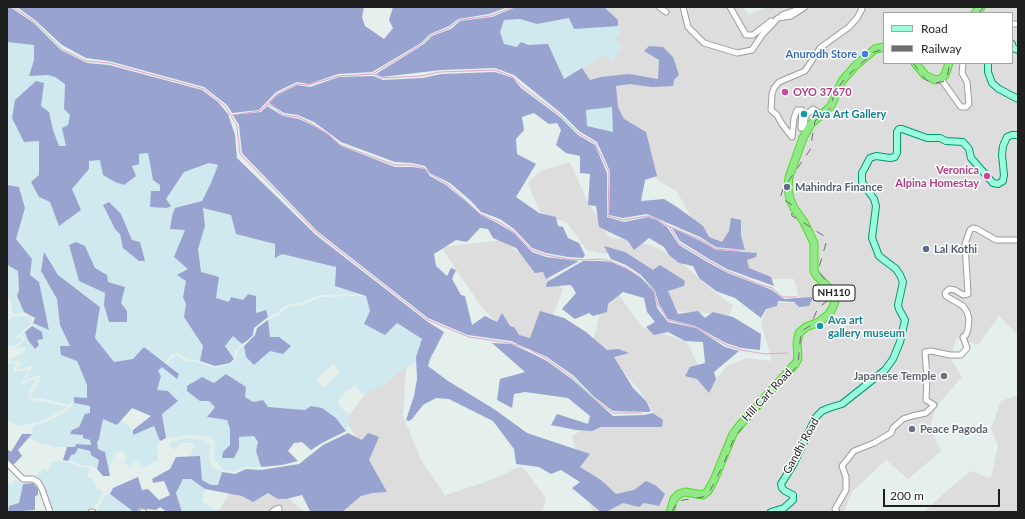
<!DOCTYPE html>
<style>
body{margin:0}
#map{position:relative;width:1025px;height:519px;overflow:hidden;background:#e5f0ed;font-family:Lato,sans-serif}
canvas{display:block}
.frame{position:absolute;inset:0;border:8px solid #1f1f1f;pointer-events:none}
.legend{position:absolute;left:883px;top:12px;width:130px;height:52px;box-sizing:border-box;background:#fff;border:1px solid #a5a5a5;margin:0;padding:5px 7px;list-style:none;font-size:12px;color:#1f1f1f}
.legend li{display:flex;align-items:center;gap:8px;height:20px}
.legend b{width:20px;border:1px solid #a5a5a5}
.scale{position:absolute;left:883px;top:489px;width:117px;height:18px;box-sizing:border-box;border:2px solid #1f1f1f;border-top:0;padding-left:5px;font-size:12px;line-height:14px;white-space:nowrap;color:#1f1f1f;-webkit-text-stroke:3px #fff;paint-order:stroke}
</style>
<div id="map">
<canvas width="1025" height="519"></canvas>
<div class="frame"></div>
<ul class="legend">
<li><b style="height:5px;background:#9cfddd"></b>Road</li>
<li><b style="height:5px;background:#6d6d6d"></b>Railway</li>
</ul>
<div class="scale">200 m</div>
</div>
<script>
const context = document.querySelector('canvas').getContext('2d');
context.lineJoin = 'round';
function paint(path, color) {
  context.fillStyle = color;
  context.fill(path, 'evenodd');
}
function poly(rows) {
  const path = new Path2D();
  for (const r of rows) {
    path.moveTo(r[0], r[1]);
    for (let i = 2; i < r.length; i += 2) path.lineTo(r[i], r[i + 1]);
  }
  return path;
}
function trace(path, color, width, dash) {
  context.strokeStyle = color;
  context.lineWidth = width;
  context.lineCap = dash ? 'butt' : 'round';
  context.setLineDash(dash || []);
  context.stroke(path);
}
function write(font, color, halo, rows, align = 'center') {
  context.font = font + ' Lato,sans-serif';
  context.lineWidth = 3;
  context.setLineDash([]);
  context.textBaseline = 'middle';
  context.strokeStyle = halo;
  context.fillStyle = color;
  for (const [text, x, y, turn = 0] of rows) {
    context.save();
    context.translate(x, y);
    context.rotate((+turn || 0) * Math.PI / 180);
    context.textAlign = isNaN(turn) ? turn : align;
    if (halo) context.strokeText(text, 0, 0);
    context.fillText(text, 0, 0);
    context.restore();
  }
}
paint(poly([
 [591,7,742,7,749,14,768,7,1018,7,1018,335,999,316,978,345,956,338,951,359,962,377,936,407,930,428,941,451,908,479,886,460,852,492,844,512,593,512,572,436,604,417,659,421,640,391,607,353,593,340,600,313,619,295,642,327,687,342,701,372,707,390,727,366,747,358,772,361,761,323,770,302,800,303,794,279,750,279,709,248,677,192,649,174,570,77],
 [884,13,1012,13,1012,63,884,63],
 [570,162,586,198,609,237,651,245,675,257,712,290,733,306,729,315,676,311,667,301,671,283,621,257,587,250,567,223,540,212,528,183,540,171],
 [503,240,563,289,551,320,518,346,480,305,441,247],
 [407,355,403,416,421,460,445,495,486,482,522,466,546,498,542,512,323,512,365,449,345,421,376,379],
 [1018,395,1018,512,924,512,950,488,971,471,991,478,998,445,991,429,1001,401],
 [271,482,304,512,218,512,231,491]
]), '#dcdddc');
paint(poly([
 [569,18,574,29,618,26,621,32,615,38,622,47,613,62,604,54,564,79,548,44,517,47,504,44,500,32,504,20,520,19,537,24],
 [7,42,34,45,34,60,29,76,48,75,55,77,65,84,64,109,70,115,66,146,59,147,53,130,41,106,36,81,28,89,12,118,17,125,39,141,39,197,50,202,59,226,72,189,89,169,88,161,100,160,124,185,136,176,132,166,139,154,148,153,153,180,160,185,160,191,150,207,167,208,170,205,165,199,184,172,209,163,218,165,211,183,202,201,185,205,170,229,185,230,188,269,183,297,186,304,184,317,203,346,200,361,186,359,179,353,173,354,165,363,144,347,133,359,114,362,95,338,100,306,58,275,44,252,41,271,57,299,60,325,87,385,87,398,74,397,74,400,68,405,40,398,32,398,30,395,34,391,41,376,39,375,24,381,32,367,31,366,16,370,21,363,19,361,9,362,11,358,24,353,26,347,14,349,20,345,24,341,24,336,19,337,25,332,28,340,37,340,39,330,32,326,33,323,49,330,49,327,30,275,32,259,16,239,25,208,20,188,7,185],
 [121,214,132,240,123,248,120,234],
 [69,245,85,246,95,268,108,282,127,311,104,304,105,293,79,281],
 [612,107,614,132,587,126,586,110],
 [202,208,231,215,236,234,275,244,282,254,336,267,335,286,361,294,320,295,301,303,290,304,280,309,279,312,268,317,266,310,256,313,255,296,248,294,243,300,229,302,216,298,201,272,198,248,205,226],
 [7,264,9,266,18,271,19,290,17,296,24,312,13,314,10,298,7,297],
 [366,296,370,311,365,324,397,323,422,340,416,357,416,363,405,367,385,385,363,394,355,386,345,392,338,401,340,407,349,414,346,431,336,418,322,408,311,406,305,410,268,407,263,400,253,402,245,397,209,400,215,407,209,413,227,420,230,429,230,445,223,452,238,437,254,436,258,442,256,451,261,467,245,467,235,472,223,470,214,458,215,446,214,441,209,437,192,435,166,438,162,413,156,391,161,376,158,371,161,366,177,378,179,373,167,364,174,356,178,355,185,361,196,362,215,368,232,364,236,360,237,353,240,348,244,346,246,357,270,337,268,320,280,314,283,310,292,306,303,305,321,297],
 [333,364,340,372,324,388,316,380],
 [19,316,29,317,32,320,30,324,16,338,16,339,22,338,22,341,12,347,7,344,7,323,12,317],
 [233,336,242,344,236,350,234,359,225,346],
 [17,363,14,367,14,372,29,369,22,383,23,384,37,378,28,395,31,400,40,401,68,407,43,421,34,423,19,426,7,421,7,364],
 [73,403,90,406,90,413,85,415,79,427,72,430,70,434,83,435,90,440,91,446,76,444,75,447,53,447,47,444,45,445,29,438,32,434,33,426,44,423,62,414,69,409],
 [103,418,116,424,121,420,133,430,133,434,154,426,160,441,157,445,158,460,144,467,135,461,130,466,123,462,127,457,121,450,114,455,109,470,105,452,98,449,97,441,99,439],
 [188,438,204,440,211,444,209,458,212,467,222,472,218,485,211,485,202,481,200,456,190,457,195,443,184,443,178,445,176,450,169,445,170,442],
 [78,448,90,451,91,455,99,460,97,469,92,466,79,465,72,461,68,461,71,454],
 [58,461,71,463,79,467,89,468,88,477,94,481,97,489,102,491,98,503,88,510,88,512,53,512,50,508,42,484,36,475,44,469,48,471,52,462],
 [183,479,191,479,205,489,202,501,210,507,223,512,182,512,176,493],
 [15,480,23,484,19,504,9,506,8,512,7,512,7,484,13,485],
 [110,494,134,512,99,512,98,509,105,495]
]), '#cfe9ef');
paint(poly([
 [7,7,10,7,34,23,61,50,87,63,109,65,202,90,218,102,228,114,235,135,237,158,316,235,428,322,444,332,430,359,428,366,448,381,494,409,527,433,590,454,580,467,601,480,616,494,634,490,646,481,655,485,665,494,659,506,644,503,639,507,623,503,606,512,601,512,572,488,580,482,561,470,551,474,539,467,516,464,514,449,493,421,449,399,436,398,423,405,412,419,409,421,406,420,414,396,417,379,416,357,422,339,397,323,385,335,364,324,370,311,366,296,335,286,336,267,282,254,275,258,275,244,236,234,231,215,203,208,205,226,198,249,201,272,219,277,216,298,229,302,231,297,243,300,248,294,256,296,256,313,266,310,268,317,254,328,253,335,248,340,242,344,233,336,225,346,234,359,230,363,215,366,200,361,203,346,184,317,186,304,183,297,186,281,177,275,188,269,174,257,185,230,170,229,172,216,175,208,202,201,211,183,218,165,209,163,184,172,166,199,171,206,167,208,150,207,151,191,160,191,160,185,153,180,148,153,139,154,139,164,132,166,136,176,124,185,115,182,103,175,100,160,89,161,89,169,72,189,81,210,59,226,50,202,39,197,31,182,39,175,39,141,24,142,12,118,15,100,36,81,44,83,41,106,49,112,53,130,59,146,66,146,62,128,68,125,70,115,64,109,65,84,55,77,48,75,29,76,34,60,34,45,7,42],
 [17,7,364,7,362,17,365,26,384,39,393,28,389,20,393,7,508,7,489,14,458,19,449,26,430,34,421,43,372,72,338,74,309,84,297,82,276,92,259,110,232,113,227,105,204,87,109,61,86,58,62,45,35,20],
 [516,7,604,7,618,20,618,26,574,29,569,18,537,24,520,19,504,20,500,32,504,44,517,47,521,42,528,45,548,44,564,79,582,68,590,80,601,77,629,74,658,79,659,60,644,51,649,46,663,47,673,57,679,75,674,80,673,86,652,87,630,84,616,86,618,107,624,119,646,132,657,176,645,180,641,201,664,199,677,207,703,226,709,237,722,242,729,231,731,218,741,220,741,236,745,250,716,247,700,237,647,214,623,218,609,215,610,171,597,142,579,131,562,114,514,75,495,68,441,70,382,77,376,74,424,44,432,36,451,29,460,21,492,17],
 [612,107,613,132,587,126,586,110],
 [495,72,513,78,521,88,560,117,578,135,595,145,607,173,607,217,624,222,648,217,657,220,667,227,679,245,709,263,728,273,772,290,784,299,813,297,809,306,799,307,794,302,778,301,777,306,766,309,761,318,735,298,716,291,699,278,693,266,679,263,669,255,664,247,649,238,634,250,628,241,599,227,596,206,588,205,590,174,580,173,580,156,566,153,556,145,561,130,557,123,549,124,534,113,522,117,524,130,516,139,517,154,536,164,516,197,539,213,556,217,558,226,563,227,568,238,579,243,585,255,583,258,568,257,546,253,532,248,514,229,500,219,481,212,471,201,450,183,430,173,425,166,412,163,395,162,341,142,314,122,298,115,284,113,269,103,277,95,297,85,310,87,339,77,373,76,383,80,422,78,442,74],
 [267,106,283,116,299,119,312,125,329,135,341,146,395,167,413,167,425,169,430,176,446,185,469,204,481,215,499,224,514,233,532,252,546,257,579,261,546,279,543,272,535,273,516,248,493,238,488,229,480,228,467,242,456,240,434,254,436,266,447,276,451,268,456,270,452,279,461,295,465,296,472,325,485,316,497,322,502,313,510,326,514,327,519,335,530,338,540,311,564,318,586,332,607,350,618,349,629,353,614,357,633,388,646,401,651,411,648,412,613,411,594,397,574,376,547,357,511,341,468,335,428,318,317,231,242,153,239,125,233,115,261,112],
 [7,185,19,187,25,208,16,239,32,259,30,275,39,282,49,330,33,323,35,318,24,312,17,296,19,290,18,271,9,266,7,264],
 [109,202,121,214,132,240,140,242,145,261,139,261,123,248,120,234,115,229,103,205],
 [672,228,699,240,716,250,757,253,756,257,747,260,749,268,771,277,774,286,727,269,709,259,680,241],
 [76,242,85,246,95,268,107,275,108,282,125,287,121,303,127,311,127,322,109,322,104,305,105,293,79,281,69,245],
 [604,246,625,252,653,270,660,265,685,281,684,286,668,291,678,314,698,311,705,318,713,312,733,317,761,334,760,350,741,348,726,343,695,326,668,319,659,304,655,291,641,275,626,265,611,259],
 [44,252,58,275,100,307,95,338,114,362,133,359,144,347,179,374,177,379,162,367,158,371,161,376,157,390,168,391,178,401,162,414,166,438,160,441,154,426,133,435,133,430,151,416,132,408,117,425,103,419,99,439,97,442,98,449,105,452,110,476,103,476,97,469,99,460,91,455,90,451,78,448,75,454,71,455,68,461,63,460,67,447,75,447,76,444,91,445,90,440,83,438,83,435,70,434,72,430,79,427,85,414,90,413,90,406,74,403,74,397,87,398,87,385,77,361,61,355,60,346,70,346,60,325,57,299,41,271],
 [583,261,601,261,611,262,627,269,641,278,654,292,657,308,668,322,696,328,725,347,739,351,714,372,716,379,709,393,697,379,685,376,690,367,705,363,703,342,685,341,668,332,654,335,646,327,655,322,647,312,644,298,623,292,608,304,607,312,593,316,589,313,575,319,562,309,576,293,571,285,546,287,547,282],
 [268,320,270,337,279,337,291,346,283,354,270,351,254,365,246,357,244,346,255,335,257,328],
 [32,326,42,332,43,339,37,340,39,345,35,349,28,340,25,332],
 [492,343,511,344,529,352,547,361,573,380,613,416,644,415,653,413,663,420,662,427,601,427,592,431,576,430,551,425,557,414,588,424,590,416,568,398,525,392,514,394,512,408,497,400,500,379,525,372],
 [226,374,246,387,245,397,253,402,263,400,268,407,305,410,311,406,322,408,336,418,346,431,322,443,311,450,302,442,294,443,288,451,298,461,282,465,261,467,256,451,258,442,254,436,239,437,239,448,234,458,222,458,223,452,230,445,230,429,227,420,207,417,215,407,209,401,200,401,187,391,187,386,202,377,214,383],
 [348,433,362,440,368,433,379,437,369,460,387,492,372,493,361,496,342,512,309,512,310,511,302,495,286,499,278,499,268,493,253,502,242,496,205,489,191,479,183,479,176,493,182,512,167,512,160,507,156,510,140,508,136,512,134,512,110,494,113,488,138,477,142,490,148,489,159,500,170,495,164,481,153,483,152,479,170,469,176,457,200,456,202,480,211,485,218,485,222,472,235,474,246,469,261,470,299,464,323,445],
 [22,434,32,434,18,450,22,456,13,465,7,458,7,449,11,452],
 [33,483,38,489,38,495,35,496,35,510,8,512,9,506,19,503,23,484]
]), '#98a3d0');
trace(poly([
 [13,7,35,22,62,49,86,61,109,63,204,89,225,106,237,126,240,154,317,233,428,320,469,337,510,343,529,349,547,359,573,378,593,398,613,413,641,413],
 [374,73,422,44,431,35,449,28,459,20,490,16,513,7],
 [267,104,274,107,283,115,299,117,312,124,328,134,340,145,395,165,412,165,424,168,431,174,450,186,480,214,499,222,513,231,532,250,546,255,568,259,586,260,601,259,610,261,626,268,640,277,654,291,658,305,668,320,695,327,726,345,741,350,765,354,787,353],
 [232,115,260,111,277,94,297,84,308,85,339,76,373,74,382,78,421,76,440,72,495,70,513,77,522,86,561,116,578,133,595,143,609,172,608,216,623,220,648,216,657,219,668,226,700,239,715,249,740,251],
 [669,226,679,243,709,261,727,271,759,284,772,288,783,297,797,297]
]), '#dea4cb', 1);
const minor = poly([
 [659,7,666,12],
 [683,7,688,27,704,43,737,53,752,50,762,35,778,18,791,16,805,7],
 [730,7,746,35,753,35,771,21],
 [782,15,799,9],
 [1012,24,1018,24],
 [941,79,958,103,961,107,966,107,969,104,967,82,962,73,963,63],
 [821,114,813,109,808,113,805,118,804,128,801,128,802,110,797,110,794,118,792,137,782,124,777,115,771,110,772,94,774,88,779,82,805,71,820,48,849,27,857,18,862,9,861,7],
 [7,463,23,479,33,479,38,482,42,489,50,512],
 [91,512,93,512],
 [142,512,144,512],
 [272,512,276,509,279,508,279,512],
 [837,512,835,509,846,490,846,477,842,466,854,451,874,443,891,433,893,428,903,419,912,416,926,413,934,405,926,400,927,377,925,352,931,351,950,355,961,355,967,348,963,337,966,335,968,329,969,319,967,312,963,306,946,296,945,293,949,289,955,290,963,295,968,294,965,244,970,230,973,228,977,229,996,240,1018,240]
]);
const major = poly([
 [1012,44,1013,48,1018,50],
 [988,63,988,72,992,83,999,89,1018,99],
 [771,512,784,508,793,500,793,495,785,491,782,488,781,484,793,465,816,417,822,411,829,408,842,404,885,370,893,359,900,342,905,320,899,309,898,305,903,282,900,275,896,269,879,256,872,238,876,206,874,199,862,182,862,173,870,158,876,156,890,158,895,157,897,153,897,132,899,129,902,129,927,138,940,138,946,141,963,142,969,149,971,158,993,183,998,184,1003,181,1004,175,1002,155,1003,146,1007,137,1012,135,1018,135]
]);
const highway = poly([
 [975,13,981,7],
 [915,63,925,75,935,80,941,79,945,75,949,63],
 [670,512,674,499,679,494,685,492,703,495,708,491,714,480,733,434,740,425,795,364,798,359,797,343,799,333,806,327,819,322,829,314,833,307,835,301,834,293,817,276,814,271,814,243,804,222,794,208,790,199,788,188,789,177,803,138,811,124,831,106,842,81,856,65,875,49,884,47]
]);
trace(minor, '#9c9c9c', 7);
trace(major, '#009975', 8);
trace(highway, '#50de21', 9);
trace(minor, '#fff', 5);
trace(major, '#9cfddd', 6);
trace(highway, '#93e88b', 7);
trace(poly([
 [978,13,984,7],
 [913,63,926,80,935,83,946,81,950,63],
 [672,512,677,501,703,497,709,493,724,463,735,436,798,365,801,331,810,326,818,308,831,298,830,286,818,271,826,243,824,236,798,219,792,216,791,204,780,198,783,189,810,150,815,121,831,108,834,94,845,78,874,52,884,49]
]), '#6d6d6d', 1, [8, 8]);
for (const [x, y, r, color] of [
 [865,54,4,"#3f7fe0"],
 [785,92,4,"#d1479c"],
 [804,114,4,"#0f9aa8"],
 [987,176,4,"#d1479c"],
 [787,187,4,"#5c6f8a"],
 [926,249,4,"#5c6f8a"],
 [820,326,4,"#0f9aa8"],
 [944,376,4,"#6b7280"],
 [912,429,4,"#6b7280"]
]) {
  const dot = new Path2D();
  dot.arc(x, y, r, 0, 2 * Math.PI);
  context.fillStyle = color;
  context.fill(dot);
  trace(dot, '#fff', 1.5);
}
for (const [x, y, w] of [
 [834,293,42]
]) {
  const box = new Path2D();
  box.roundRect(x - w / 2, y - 8, w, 16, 3);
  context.fillStyle = '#fff';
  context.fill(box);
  trace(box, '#1f1f1f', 1);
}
write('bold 10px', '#1f1f1f', null, [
 ["NH110",834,293]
]);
write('bold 11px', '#366cbe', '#fff', [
 ["Anurodh Store",857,54]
], 'right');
write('bold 11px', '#b23c85', '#fff', [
 ["OYO 37670",793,92],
 ["Veronica",979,170,"right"],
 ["Alpina Homestay",979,183,"right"]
], 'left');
write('bold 11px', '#0d838f', '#fff', [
 ["Ava Art Gallery",812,114],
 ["Ava art",828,320],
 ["gallery museum",828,333]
], 'left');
write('bold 11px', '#4e5e75', '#fff', [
 ["Mahindra Finance",795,187],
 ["Lal Kothi",934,249]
], 'left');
write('bold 11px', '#5b616d', '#fff', [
 ["Japanese Temple",936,376],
 ["Peace Pagoda",920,429,"left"]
], 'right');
write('11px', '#1f1f1f', '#fff', [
 ["Hill Cart Road",767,395,-47],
 ["Gandhi Road",801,446,-61]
]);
</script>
